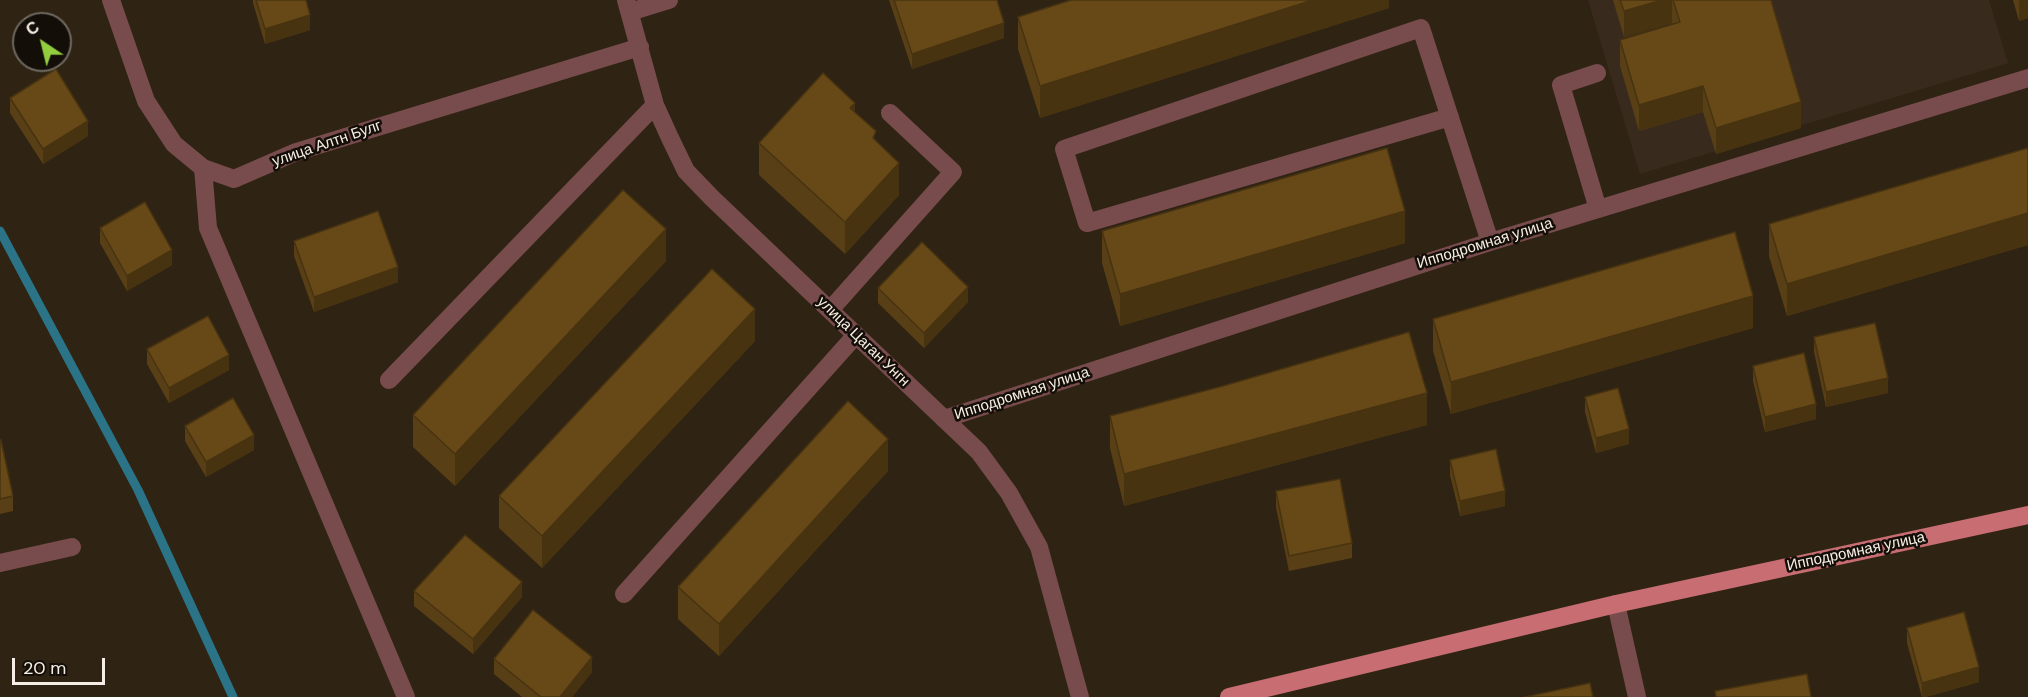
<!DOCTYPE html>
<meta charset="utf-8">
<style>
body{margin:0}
#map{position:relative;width:2028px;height:697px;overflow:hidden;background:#2f2413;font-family:"DM Sans",sans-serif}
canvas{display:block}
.north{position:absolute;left:12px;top:12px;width:60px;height:60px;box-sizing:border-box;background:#130e07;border:2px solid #6e6860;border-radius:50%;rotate:325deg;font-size:16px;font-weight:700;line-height:24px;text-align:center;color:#f7efe5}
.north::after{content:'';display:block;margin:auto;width:21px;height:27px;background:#91cd3f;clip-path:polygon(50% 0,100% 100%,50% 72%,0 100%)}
.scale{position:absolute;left:12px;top:658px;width:93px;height:27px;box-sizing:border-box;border:3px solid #f7efe5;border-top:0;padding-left:8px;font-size:18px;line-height:21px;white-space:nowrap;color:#f7efe5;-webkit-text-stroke:4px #130e07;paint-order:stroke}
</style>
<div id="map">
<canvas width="2028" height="697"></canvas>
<div class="north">С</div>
<div class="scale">20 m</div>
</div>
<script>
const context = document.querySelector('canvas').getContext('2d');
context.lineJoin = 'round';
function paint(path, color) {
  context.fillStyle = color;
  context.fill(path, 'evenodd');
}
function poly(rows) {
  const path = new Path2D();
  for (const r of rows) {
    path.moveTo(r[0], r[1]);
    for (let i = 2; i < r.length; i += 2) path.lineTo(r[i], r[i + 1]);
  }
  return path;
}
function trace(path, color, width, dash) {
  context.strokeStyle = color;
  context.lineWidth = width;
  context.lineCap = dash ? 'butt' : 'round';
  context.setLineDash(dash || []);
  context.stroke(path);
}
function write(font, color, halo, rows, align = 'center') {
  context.font = font + ' "DM Sans",sans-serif';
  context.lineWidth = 5;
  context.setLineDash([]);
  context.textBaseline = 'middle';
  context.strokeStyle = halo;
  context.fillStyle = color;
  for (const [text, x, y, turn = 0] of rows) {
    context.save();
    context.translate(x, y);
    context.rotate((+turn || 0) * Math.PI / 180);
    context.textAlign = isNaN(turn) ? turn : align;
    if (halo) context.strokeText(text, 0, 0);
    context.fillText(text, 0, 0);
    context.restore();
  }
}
paint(poly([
 [1588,0,1989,0,2008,63,1640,174]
]), '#392a1e');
trace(poly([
 [0,231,138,490,233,697]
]), '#2b7386', 9);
trace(poly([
 [111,0,146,101,174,144,203,168,234,179,296,152,640,47],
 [626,0,655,105,670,138,686,171,712,198,979,452,1009,493,1039,547,1080,697],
 [630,12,669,0],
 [1597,73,1561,85,1598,209],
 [1450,117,1087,223,1064,149,1421,28,1490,242],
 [203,168,208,228,406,697],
 [830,310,953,172,890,113],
 [389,380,655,105],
 [944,419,1490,242,2028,78],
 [0,563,72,547],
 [624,594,856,335],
 [1616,604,1637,697]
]), '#784b4d', 18);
trace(poly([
 [1229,697,1616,604,2028,515]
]), '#c86d72', 18);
paint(poly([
 [253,0,306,0,310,30,265,44,253,3],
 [889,0,997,0,1004,38,912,69],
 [1389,0,1389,8,1040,118,1018,49,1018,17],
 [1613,0,1771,0,1801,128,1716,154,1703,112,1639,131,1620,66,1620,40,1673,24,1672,23,1624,37],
 [2013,0,2028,0,2028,18,2019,21],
 [10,98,88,136,43,164,10,113],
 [855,112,876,141,899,195,845,254,759,175,759,143],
 [2028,148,2028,245,1787,316,1769,256,1769,224],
 [100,228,172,265,127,291,100,243],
 [1102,231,1405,243,1120,326,1102,263],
 [294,241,398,282,314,312,294,256],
 [666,261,455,486,413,447,413,415],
 [878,288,968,302,924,348,878,303],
 [1433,319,1753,328,1451,414,1433,351],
 [1814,337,1888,393,1826,407,1814,352],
 [755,341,542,568,499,528,499,496],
 [147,349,229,370,169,403,147,364],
 [1753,366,1816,419,1765,432,1753,381],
 [1585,397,1629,444,1596,453,1585,412],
 [1110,416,1427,425,1124,506,1110,448],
 [185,426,254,450,206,477,185,441],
 [0,440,13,496,13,511,0,514],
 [1450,460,1505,506,1460,516,1450,475],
 [888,471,719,656,678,619,678,587],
 [1276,491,1352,543,1352,558,1289,571,1276,507],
 [414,591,522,597,473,654,414,606],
 [1907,628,1979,682,1926,697,1922,697,1907,643],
 [494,659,592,672,572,697,522,697,494,674]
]), '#593f15');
paint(poly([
 [1313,0,1389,0,1389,8,1040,118,1040,86],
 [1662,0,1672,0,1672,23,1624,37,1624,11],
 [2019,0,2028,0,2028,18,2019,21],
 [310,15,310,30,265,44,265,29],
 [1004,23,1004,38,912,69,912,54],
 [1703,86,1703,112,1639,131,1639,105],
 [1801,102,1801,128,1716,154,1716,128],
 [855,103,855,135,850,108],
 [88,121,88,136,43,164,43,149],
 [899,163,899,195,845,254,845,222],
 [1405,211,1405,243,1120,326,1120,294],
 [2028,213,2028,245,1787,316,1787,284],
 [666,229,666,261,455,486,455,454],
 [172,250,172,265,127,291,127,276],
 [398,267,398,282,314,312,314,297],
 [968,287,968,302,924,348,924,333],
 [1753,296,1753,328,1451,414,1451,382],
 [755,309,755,341,542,568,542,536],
 [229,355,229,370,169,403,169,388],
 [1888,378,1888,393,1826,407,1826,392],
 [1427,393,1427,425,1124,506,1124,474],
 [1816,404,1816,419,1765,432,1765,417],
 [1629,429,1629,444,1596,453,1596,438],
 [254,435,254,450,206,477,206,462],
 [888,439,888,471,719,656,719,624],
 [1505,491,1505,506,1460,516,1460,501],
 [522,582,522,597,473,654,473,639],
 [592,657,592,672,572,697,560,697],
 [1979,667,1979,682,1926,697,1922,697,1922,683]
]), '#483311');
const building = poly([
 [256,0,306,0,310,15,265,29,256,0],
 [894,0,997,0,1004,23,912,54,894,0],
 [1071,0,1313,0,1040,86,1018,17,1071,0],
 [1620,0,1662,0,1624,11,1620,0],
 [1673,0,1771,0,1801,102,1716,128,1703,86,1639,105,1620,40,1680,22,1673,0],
 [56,69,88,121,43,149,10,98,56,69],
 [823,73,855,103,850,108,876,131,873,138,899,163,845,222,759,143,823,73],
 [1387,148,1405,211,1120,294,1102,231,1387,148],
 [2028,148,2028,213,1787,284,1769,224,2028,148],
 [623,190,666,229,455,454,413,415,623,190],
 [145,202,172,250,127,276,100,228,145,202],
 [378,211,398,267,314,297,294,241,378,211],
 [1735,232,1753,296,1451,382,1433,319,1735,232],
 [922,242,968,287,924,333,878,288,922,242],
 [712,269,755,309,542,536,499,496,712,269],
 [208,316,229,355,169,388,147,349,208,316],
 [1875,323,1888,378,1826,392,1814,337,1875,323],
 [1409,332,1427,393,1124,474,1110,416,1223,386,1409,332],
 [1804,353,1816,404,1765,417,1753,366,1804,353],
 [1618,388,1629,429,1596,438,1585,397,1618,388],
 [233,398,254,435,206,462,185,426,233,398],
 [848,401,888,439,719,624,678,587,848,401],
 [0,440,1,440,13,496,0,499,0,440],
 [1496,449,1505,491,1460,501,1450,460,1496,449],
 [1340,479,1352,543,1289,556,1276,491,1340,479],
 [465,535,522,582,473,639,414,591,465,535],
 [533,610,592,657,560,697,541,697,494,659,533,610],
 [1964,612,1979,667,1922,683,1907,628,1964,612],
 [1807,674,1811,697,1716,697,1715,691,1807,674],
 [1590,683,1593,697,1525,697,1590,683]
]);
paint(building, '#674918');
trace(building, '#483311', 1.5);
write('15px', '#f7efe5', '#130e07', [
 ["улица Алтн Булг",327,144,-19],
 ["Ипподромная улица",1485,244,-17],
 ["улица Цаган Унгн",863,342,44],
 ["Ипподромная улица",1022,394,-18],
 ["Ипподромная улица",1856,552,-12]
]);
</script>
